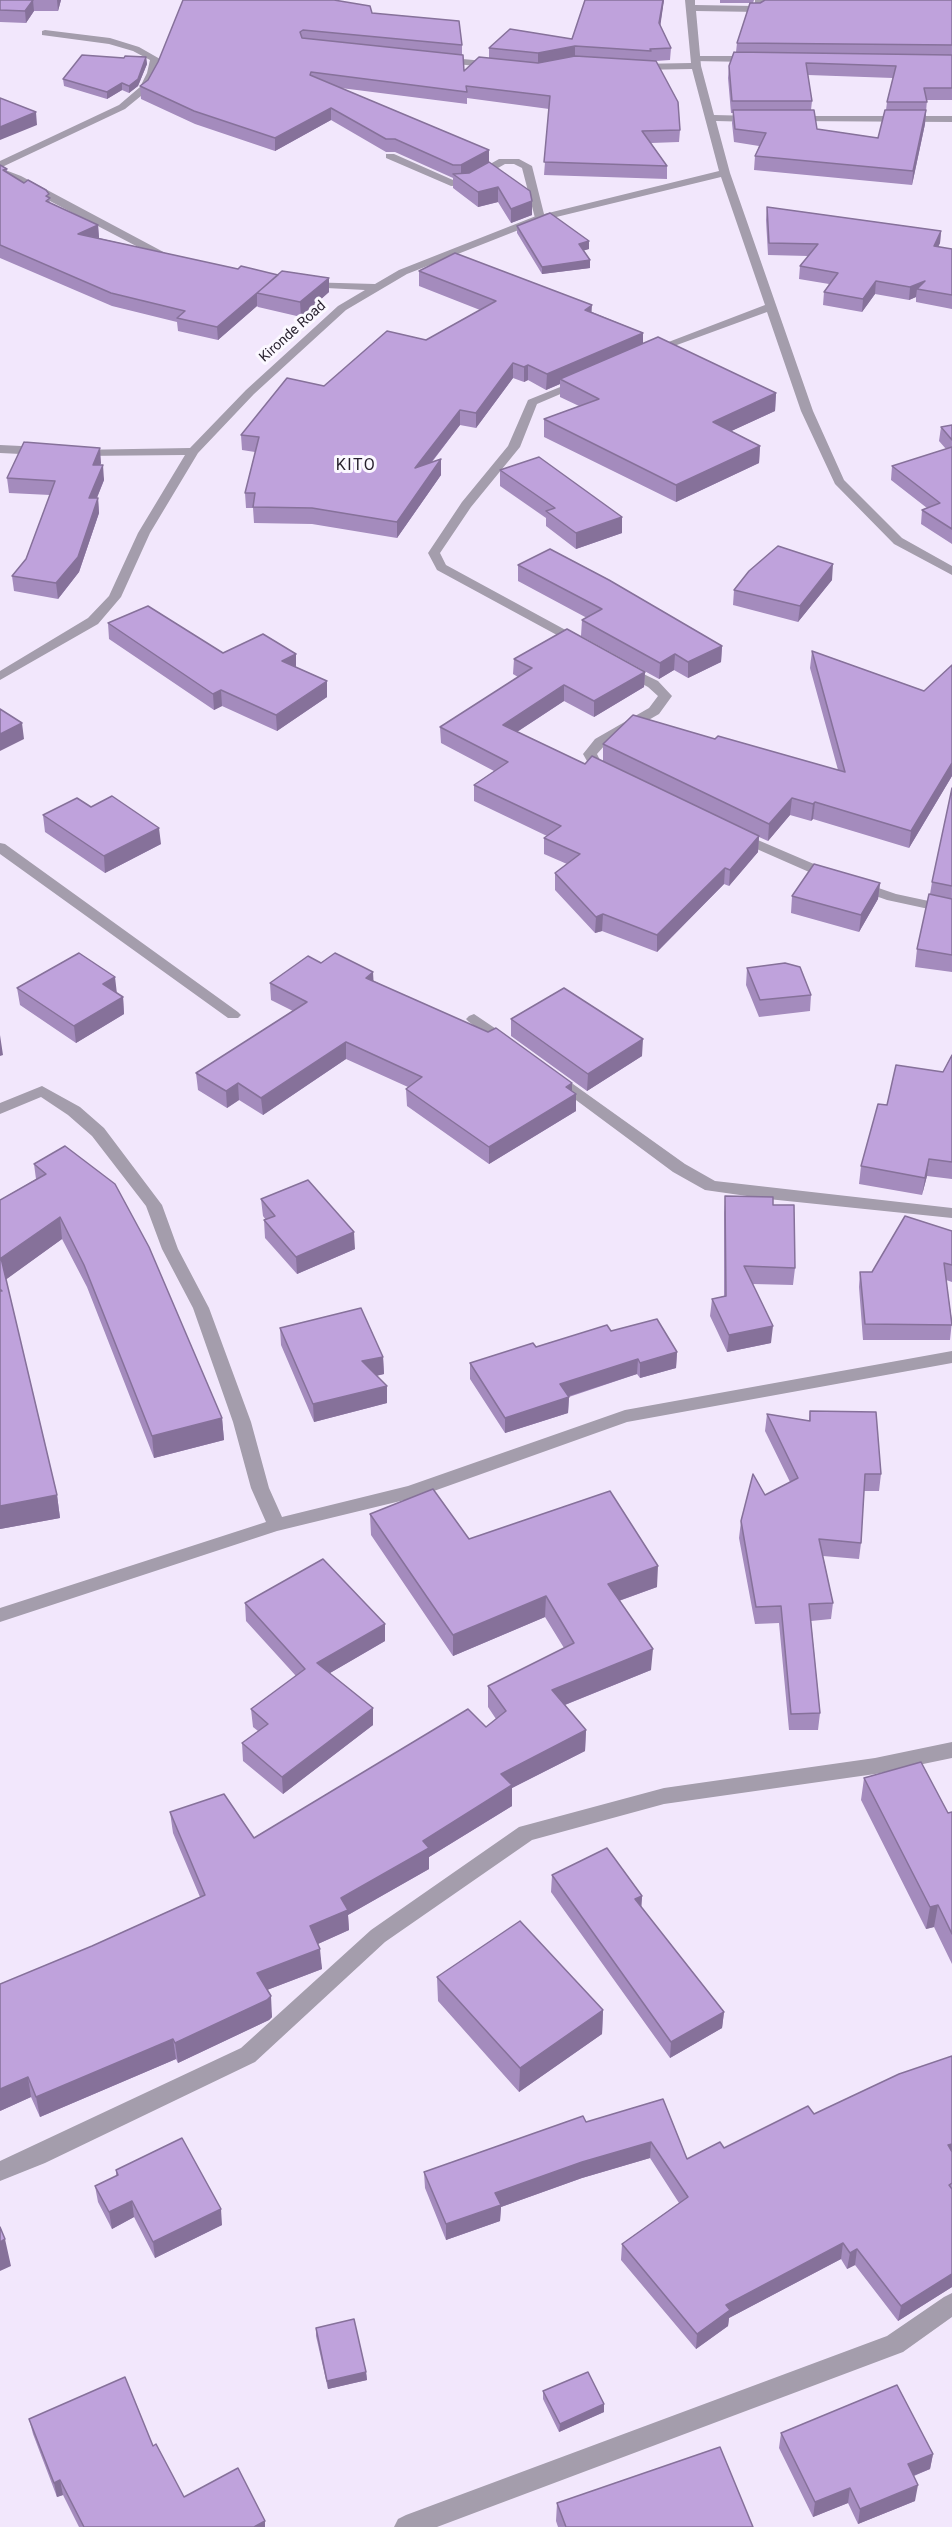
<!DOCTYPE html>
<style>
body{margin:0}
canvas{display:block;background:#f2e7fc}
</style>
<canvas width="952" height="2527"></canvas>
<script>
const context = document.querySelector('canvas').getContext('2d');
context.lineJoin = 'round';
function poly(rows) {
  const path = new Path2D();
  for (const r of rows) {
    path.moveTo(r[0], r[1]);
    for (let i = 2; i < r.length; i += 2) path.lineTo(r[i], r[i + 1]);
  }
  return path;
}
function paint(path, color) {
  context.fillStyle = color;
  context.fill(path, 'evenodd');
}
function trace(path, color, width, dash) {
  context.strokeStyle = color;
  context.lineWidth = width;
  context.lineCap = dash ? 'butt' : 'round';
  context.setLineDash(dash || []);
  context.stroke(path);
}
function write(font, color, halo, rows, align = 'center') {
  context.font = font + ' Roboto,sans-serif';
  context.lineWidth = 6;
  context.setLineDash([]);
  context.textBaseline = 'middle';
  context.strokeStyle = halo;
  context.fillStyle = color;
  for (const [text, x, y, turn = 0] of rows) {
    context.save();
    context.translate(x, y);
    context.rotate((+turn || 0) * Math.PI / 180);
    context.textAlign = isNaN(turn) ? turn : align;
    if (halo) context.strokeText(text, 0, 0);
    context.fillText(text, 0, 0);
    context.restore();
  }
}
paint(poly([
 [695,56,751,56,756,59,751,62,692,61,692,57,695,56],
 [386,154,394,154,453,180,462,180,499,159,519,159,532,166,545,218,540,221,535,218,522,168,514,164,505,164,468,185,451,186,386,158,386,154]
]), '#a49dac');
paint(poly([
 [685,0,695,0,695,5,755,6,755,0,765,0,764,9,759,12,696,11,701,66,714,115,755,116,760,119,755,122,716,121,730,173,813,411,844,480,902,538,952,566,952,575,894,544,835,484,801,411,767,312,655,353,651,354,645,351,765,305,721,177,544,220,407,274,346,310,254,394,198,453,150,533,121,597,98,624,0,680,0,671,88,618,109,596,138,533,185,455,80,456,74,452,76,450,190,448,246,390,338,306,365,290,307,287,303,286,303,282,375,284,399,270,536,216,719,171,692,69,637,70,632,67,637,64,691,63,685,0],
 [45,30,110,38,139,47,160,59,157,73,147,91,125,109,0,168,21,176,171,256,171,260,163,260,0,175,0,161,119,105,140,87,147,73,150,60,133,51,109,44,42,35,42,31,45,30],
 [441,57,495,62,500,65,495,68,438,62,436,60,441,57],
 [792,116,952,116,952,122,789,121,789,117,792,116],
 [580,379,586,382,584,384,537,404,520,447,471,507,440,553,446,565,584,640,585,643,579,647,437,570,428,553,462,502,508,446,528,400,580,379],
 [0,445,42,447,48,451,42,455,0,453,0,445],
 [625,665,658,681,672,696,659,714,605,745,597,754,602,764,615,772,608,776,592,770,583,754,595,739,649,708,658,696,648,687,620,672,618,669,620,666,625,665],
 [739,832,835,873,837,876,830,880,825,879,734,839,732,836,734,833,739,832],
 [0,843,5,844,238,1012,241,1015,238,1018,228,1018,0,854,0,843],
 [858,881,896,894,952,906,952,914,887,900,853,888,851,885,853,882,858,881],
 [474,1014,514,1041,517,1044,514,1047,504,1047,469,1022,466,1019,469,1016,474,1014],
 [554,1072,559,1074,685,1164,715,1181,952,1208,952,1218,768,1199,705,1190,673,1172,549,1080,546,1077,549,1074,554,1072],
 [42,1086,80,1107,104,1128,162,1205,178,1249,209,1308,251,1422,269,1488,282,1517,408,1486,625,1410,952,1351,952,1363,627,1422,417,1497,277,1531,0,1622,0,1608,266,1522,251,1488,233,1422,193,1308,162,1249,146,1206,92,1136,68,1115,41,1097,0,1114,0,1103,42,1086],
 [952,1742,952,1758,875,1774,664,1804,532,1840,385,1942,255,2062,45,2163,0,2181,0,2161,241,2048,371,1930,519,1827,664,1788,875,1758,952,1742],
 [952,2293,952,2317,903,2352,437,2527,394,2527,398,2519,406,2515,887,2336,944,2297,952,2293]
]), '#a49dac');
paint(poly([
 [0,0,61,0,58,11,34,11,26,23,0,22],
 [585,0,664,0,660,25,671,48,670,60,656,61,680,130,679,142,651,143,667,166,667,179,544,175,549,109,467,98,467,104,341,88,489,162,532,201,532,215,511,223,498,202,478,207,453,188,453,178,395,152,386,152,331,120,275,151,195,124,141,99,140,86,148,80,158,62,372,13,462,45,462,55,464,71,489,58,489,48,572,39],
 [720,0,754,0,753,3,952,0,952,100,927,100,925,124,912,185,754,170,755,156,759,146,734,142,732,123,733,113,731,113,728,78,729,66,736,52,737,43,750,3,720,3],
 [808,75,893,78,887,102,886,110,878,138,817,129,811,110,812,101],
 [146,57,147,64,138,86,129,93,122,90,107,99,64,86,63,79,124,58],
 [0,165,7,169,7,173,49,198,50,203,98,225,99,238,329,292,301,317,258,307,257,306,218,340,178,331,177,322,112,306,0,258],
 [767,207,941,231,940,243,938,247,952,249,952,309,916,302,916,297,909,300,875,294,862,312,823,305,824,292,829,284,799,279,800,266,808,256,768,255,766,220],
 [517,226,589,241,589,249,583,250,590,260,590,268,542,274,517,233],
 [419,271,592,312,643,333,643,344,776,393,775,411,731,431,760,446,759,463,676,502,544,437,544,419,579,406,560,397,560,384,546,390,528,380,524,382,513,378,476,428,460,425,432,462,441,459,441,475,397,538,312,524,254,523,253,508,246,508,245,493,255,452,242,450,241,435,324,386,426,340,480,310,419,286],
 [952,425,952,544,921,524,922,510,927,508,891,480,892,466,946,449,939,441,941,427],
 [101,463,100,465,104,480,97,498,98,498,99,513,79,572,58,599,14,591,12,576,26,559,50,495,9,493,7,478],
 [500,470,622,517,622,533,576,549,546,526,546,518,500,486],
 [518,565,722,646,721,662,688,678,674,670,659,679,581,636,582,620,587,618,518,581],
 [832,580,798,622,733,605,734,590],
 [108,623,223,653,296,654,296,667,327,681,327,697,277,731,222,706,214,710,109,639],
 [812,651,924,691,952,665,952,776,909,848,813,819,811,821,790,815,768,841,759,837,758,852,729,886,724,884,657,952,602,931,595,933,555,890,555,873,567,864,544,854,544,838,547,836,474,801,474,785,494,771,441,743,440,727,518,677,513,674,514,659,645,672,644,687,594,717,564,701,517,732,585,764,667,792,603,761,603,744,715,739,838,770,810,668],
 [952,788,952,972,915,967,917,949,930,894,932,882],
 [91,807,161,844,105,873,45,832,43,815],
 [880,883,878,899,859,932,791,913,792,896],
 [321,963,374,981,572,1083,572,1091,576,1111,489,1164,407,1106,406,1089,408,1087,346,1059,263,1115,239,1100,227,1108,198,1090,196,1073,293,1011,271,1000,270,983],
 [747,968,811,995,810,1011,759,1017,746,985],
 [17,988,123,997,124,1014,76,1043,20,1005],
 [511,1019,642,1056,587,1091,511,1036],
 [952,1055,952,1179,927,1176,922,1195,859,1184,861,1166,887,1105,943,1072],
 [65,1146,222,1418,224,1440,154,1458,87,1287,62,1239,6,1279,57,1495,60,1518,0,1529,0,1200,36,1179,34,1164],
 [725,1196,773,1205,795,1268,793,1285,753,1284,771,1343,727,1352,710,1316,712,1299,724,1296,724,1213],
 [261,1199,355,1249,297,1274,265,1238,264,1220,266,1220,263,1216],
 [952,1231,952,1282,946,1280,952,1321,950,1340,863,1340,859,1287,860,1272,872,1272],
 [280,1328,383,1357,384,1374,376,1376,387,1386,387,1403,314,1422,281,1345],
 [611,1331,677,1352,676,1368,640,1378,637,1374,569,1397,568,1413,505,1433,470,1379,470,1363],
 [810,1411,881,1474,879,1491,864,1491,861,1543,859,1559,823,1556,833,1603,831,1619,811,1621,820,1713,818,1730,789,1730,779,1623,755,1624,739,1538,741,1521,765,1495,790,1482,765,1431,767,1414,809,1421],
 [370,1514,657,1587,619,1601,651,1670,565,1705,586,1730,585,1751,512,1788,512,1806,429,1857,429,1869,348,1915,349,1930,318,1944,322,1969,267,1990,272,2017,269,2020,178,2063,176,2059,40,2117,31,2097,0,2111,92,1946,200,1897,173,1833,170,1812,254,1838,486,1727,496,1719,488,1707,488,1686,564,1648,545,1617,453,1656,371,1535],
 [245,1603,385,1624,385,1641,330,1673,373,1725,283,1794,243,1761,242,1743,258,1731,253,1727,251,1709,296,1676,246,1621],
 [864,1778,948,1813,952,1812,952,1964,934,1927,926,1929,861,1800],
 [552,1875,642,1896,641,1907,724,2012,722,2028,670,2058,551,1892],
 [437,1977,603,2010,602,2034,519,2092,438,2001],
 [952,2056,952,2287,898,2321,855,2265,847,2269,841,2259,729,2318,728,2326,696,2349,621,2260,622,2244,679,2203,650,2158,582,2178,501,2207,500,2221,446,2240,425,2188,424,2172,663,2099,687,2159,724,2148,814,2114],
 [116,2170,222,2225,155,2258,134,2217,112,2229,98,2202,95,2186,116,2176],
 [316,2328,366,2372,367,2380,328,2389,316,2336],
 [543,2391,604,2404,604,2412,559,2432,543,2399],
 [29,2419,153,2446,184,2497,265,2527,79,2527,63,2495,57,2497,33,2434],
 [781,2433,933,2454,930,2469,914,2476,915,2501,858,2524,848,2503,813,2517,779,2448],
 [557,2503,753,2527,558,2527,556,2521]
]), '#a48bbd');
paint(poly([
 [33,0,34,11,26,23,25,11],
 [57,0,61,0,58,11],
 [663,0,664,0,659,35,659,23],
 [575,46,575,58,538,65,538,53],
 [146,57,147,64,138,86,129,93,129,86],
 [122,83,122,90,107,99,107,92],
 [331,108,331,120,275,151,275,138],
 [926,110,925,124,912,185,913,171],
 [36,112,37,125,0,140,0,127],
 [489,150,489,162,461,178,461,165],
 [498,187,498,202,478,207,478,192],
 [532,201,532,215,511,223,511,209],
 [98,225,99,238,78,234],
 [941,231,940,243,932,259,934,246],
 [589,241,589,249,579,252,579,244],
 [590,260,590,268,542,274,542,267],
 [329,278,329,292,301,317,300,302],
 [876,281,875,294,862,312,863,299],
 [925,281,917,289,916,297,909,300,910,287],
 [257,293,257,306,218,340,217,327],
 [592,305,591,320,585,310],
 [643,333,643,348,560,379,560,384,546,390,547,374],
 [513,363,513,378,476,428,476,413],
 [528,365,528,380,524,382,524,367],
 [776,393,775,411,712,440,713,422],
 [460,410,460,425,415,483,415,468],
 [760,446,759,463,676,502,676,485],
 [100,448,101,463,95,479,93,465],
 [441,459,441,475,397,538,397,522],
 [103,465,104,480,91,512,89,498],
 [98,498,99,513,79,572,58,599,56,583],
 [622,517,622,533,576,549,576,533],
 [833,564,832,580,798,622,800,606],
 [722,646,721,662,688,678,688,662],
 [296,654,296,670,282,661],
 [675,654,674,670,659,679,660,663],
 [645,672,644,687,594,717,594,701],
 [327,681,327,697,277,731,276,715],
 [564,685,564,701,503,741,503,725],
 [221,690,222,706,214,710,213,694],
 [22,723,24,739,0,751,0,734],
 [952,763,952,776,909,848,911,831],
 [792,798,790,815,768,841,769,824],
 [815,802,813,819,811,821,813,804],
 [159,828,161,844,105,873,104,856],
 [759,836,758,852,729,886,730,870],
 [725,868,724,884,657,952,657,935],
 [880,883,878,899,859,932,861,915],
 [603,914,602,931,595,933,596,917],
 [373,972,374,989,366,978],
 [115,977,117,994,103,984],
 [123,997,124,1014,76,1043,74,1026],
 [0,1035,3,1055,0,1056],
 [643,1039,642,1056,587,1091,588,1074],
 [346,1042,346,1059,263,1115,261,1098],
 [238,1083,239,1100,227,1108,226,1091],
 [572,1083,572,1096,576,1094,576,1111,489,1164,489,1147],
 [929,1159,927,1176,922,1195,925,1178],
 [60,1217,62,1239,4,1281,1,1258],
 [354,1232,355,1249,297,1274,296,1257],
 [773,1326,771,1343,727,1352,729,1335],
 [677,1352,676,1368,640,1378,640,1363],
 [383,1357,384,1374,362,1379,362,1361],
 [638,1359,637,1374,560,1399,560,1384],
 [387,1386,387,1403,314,1422,313,1404],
 [569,1397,568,1413,505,1433,505,1418],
 [222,1418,224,1440,154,1458,152,1436],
 [57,1495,60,1518,0,1529,0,1506],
 [658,1566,657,1587,607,1605,608,1584],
 [546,1596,545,1617,453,1656,453,1635],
 [385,1624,385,1641,318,1680,317,1663],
 [653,1649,651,1670,552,1710,552,1690],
 [373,1708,373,1725,283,1794,282,1777],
 [586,1730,585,1751,512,1788,512,1806,429,1857,429,1869,348,1915,349,1930,311,1947,310,1926,341,1898,423,1841,501,1774],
 [642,1896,641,1913,635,1899],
 [938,1905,934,1927,926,1929,930,1907],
 [320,1949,322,1969,259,1993,257,1973],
 [271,1996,272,2017,269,2020,178,2063,175,2043],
 [603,2010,602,2034,519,2092,520,2068],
 [724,2012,722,2028,670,2058,671,2042],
 [173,2039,176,2059,40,2117,36,2097],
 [28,2077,31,2097,0,2111,0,2089],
 [651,2142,650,2158,582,2178,501,2207,500,2221,446,2240,446,2224,495,2193,582,2162],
 [952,2144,952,2159,948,2145],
 [132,2201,134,2217,112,2229,109,2212],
 [221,2209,222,2225,155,2258,153,2242],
 [5,2239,11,2266,0,2271,0,2242],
 [843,2243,841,2259,729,2318,728,2326,696,2349,697,2334,726,2305],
 [857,2249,855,2265,847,2269,850,2253],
 [952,2274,952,2287,898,2321,901,2306],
 [366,2372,367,2380,328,2389,327,2381],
 [604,2404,604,2412,559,2432,560,2424],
 [933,2454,930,2469,905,2479,908,2464],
 [60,2480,63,2495,57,2497,54,2483],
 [918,2485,915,2501,858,2524,860,2509],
 [850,2488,848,2503,813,2517,815,2502],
 [265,2521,265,2527,254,2527]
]), '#86719a');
const building = poly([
 [0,0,33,0,25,11,0,10,0,0],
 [183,0,334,0,370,6,372,13,459,21,462,45,303,30,300,32,302,38,463,55,464,71,479,57,538,63,575,56,656,61,678,102,680,130,642,131,667,166,544,162,550,96,466,86,467,92,311,72,310,75,489,150,461,165,453,165,395,139,386,139,331,108,275,138,194,111,140,86,148,80,158,62,183,0],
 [585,0,663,0,659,23,671,48,650,49,651,51,575,46,538,53,489,48,510,29,572,39,585,0],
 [765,0,952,0,952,45,737,43,750,3,760,3,765,0],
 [734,52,952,55,952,88,924,88,927,102,887,102,896,66,806,63,812,101,732,101,729,66,734,52],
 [82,55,124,58,125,56,146,57,138,79,129,86,122,83,107,92,63,79,82,55],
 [0,98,36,112,0,127,0,98],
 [733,110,814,110,817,129,878,138,885,110,926,110,913,171,755,156,766,133,735,129,733,110],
 [489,162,530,191,532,201,511,209,498,187,478,192,453,174,469,173,489,162],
 [0,165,7,169,3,170,24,183,28,180,46,190,49,194,46,196,50,198,46,201,98,225,78,234,238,269,241,266,278,275,217,327,177,318,185,311,111,293,0,245,0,165],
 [767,207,941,231,934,246,952,249,952,295,917,289,925,281,910,287,876,281,863,299,824,292,838,273,800,266,818,244,769,243,767,207],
 [550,213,589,241,579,244,590,260,542,267,517,226,550,213],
 [455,253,592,305,585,310,643,333,547,374,528,365,524,367,513,363,476,413,460,410,415,468,441,459,397,522,312,508,253,507,255,493,245,493,259,437,241,435,287,378,324,386,387,331,426,340,496,301,419,271,455,253],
 [282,271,329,278,300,302,257,293,282,271],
 [658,337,776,393,713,422,760,446,676,485,544,419,599,399,560,379,658,337],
 [952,425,952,440,941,427,952,425],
 [24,442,100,448,93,465,103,465,89,498,98,498,78,557,56,583,12,576,26,559,55,481,7,478,24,442],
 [952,447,952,529,922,510,940,503,892,466,952,447],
 [539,457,622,517,576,533,546,511,555,508,500,470,539,457],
 [778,546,833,564,800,606,734,590,749,571,778,546],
 [550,549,609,580,722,646,688,662,675,654,660,663,582,620,602,609,518,565,550,549],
 [148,606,223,653,263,634,296,654,282,661,327,681,276,715,221,690,213,694,108,623,148,606],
 [567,629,645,672,594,701,564,685,503,725,585,764,592,756,759,836,730,870,725,868,657,935,603,914,596,917,555,873,580,854,544,838,561,826,474,785,508,762,440,727,532,668,514,659,567,629],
 [812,651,924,691,952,665,952,763,911,831,815,802,813,804,792,798,769,824,603,744,633,715,715,739,718,736,845,772,812,651],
 [0,709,22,723,0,734,0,709],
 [952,788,952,886,932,882,952,788],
 [112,796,159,828,104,856,43,815,77,798,91,807,112,796],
 [814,864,880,883,861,915,792,896,814,864],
 [929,894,952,899,952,955,917,949,929,894],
 [79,953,115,977,103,984,123,997,74,1026,17,988,79,953],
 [335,953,373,972,366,978,488,1032,496,1028,572,1083,566,1087,576,1094,489,1147,406,1089,422,1077,346,1042,261,1098,238,1083,226,1091,196,1073,307,1002,270,983,308,956,321,963,335,953],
 [785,963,800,967,811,995,760,1000,747,968,785,963],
 [564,988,643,1039,588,1074,511,1019,564,988],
 [952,1055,952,1162,929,1159,925,1178,861,1166,878,1104,887,1105,896,1065,943,1072,952,1055],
 [65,1146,115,1184,149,1247,222,1418,152,1436,84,1265,60,1217,1,1258,57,1495,0,1506,0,1291,2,1291,0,1289,0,1200,46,1174,34,1164,65,1146],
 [308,1180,354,1232,296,1257,264,1220,275,1216,261,1199,308,1180],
 [725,1196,773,1197,773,1205,794,1205,795,1268,744,1266,773,1326,729,1335,712,1299,726,1296,725,1196],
 [905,1216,952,1231,952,1265,944,1263,952,1325,865,1324,860,1272,872,1272,905,1216],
 [361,1308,383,1357,362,1361,387,1386,313,1404,280,1328,361,1308],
 [657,1319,677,1352,640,1363,638,1359,560,1384,569,1397,505,1418,470,1363,533,1343,536,1347,607,1325,611,1331,657,1319],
 [810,1411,876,1412,881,1474,865,1474,861,1543,819,1539,833,1603,809,1604,820,1713,791,1714,781,1606,756,1607,741,1521,753,1474,765,1495,798,1478,767,1414,810,1421,810,1411],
 [433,1489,469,1539,610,1491,658,1566,608,1584,653,1649,552,1690,586,1730,501,1774,512,1785,423,1841,429,1848,341,1898,348,1910,310,1926,320,1949,257,1973,271,1996,267,2000,175,2043,173,2039,36,2097,28,2077,0,2089,0,1984,92,1946,205,1895,170,1812,224,1794,254,1838,468,1709,486,1727,506,1711,488,1686,574,1643,546,1596,453,1635,370,1514,433,1489],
 [323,1559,385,1624,317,1663,373,1708,282,1777,242,1743,268,1724,251,1709,305,1669,245,1603,323,1559],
 [921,1762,948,1813,952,1812,952,1934,938,1905,930,1907,864,1778,921,1762],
 [607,1848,642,1896,635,1899,724,2012,671,2042,552,1875,607,1848],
 [520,1921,603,2010,520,2068,437,1977,520,1921],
 [952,2056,952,2144,948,2145,952,2152,952,2183,949,2185,952,2189,952,2274,901,2306,857,2249,850,2253,843,2243,726,2305,730,2310,697,2334,622,2244,688,2197,651,2142,582,2162,495,2193,501,2205,446,2224,424,2172,583,2116,586,2122,663,2099,687,2159,720,2142,724,2148,808,2106,814,2114,899,2074,952,2056],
 [182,2138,221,2209,153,2242,132,2201,109,2212,95,2186,118,2175,116,2170,182,2138],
 [0,2227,5,2239,0,2242,0,2227],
 [354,2319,366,2372,327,2381,316,2328,354,2319],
 [588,2372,604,2404,560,2424,543,2391,588,2372],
 [125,2377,153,2446,156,2444,184,2497,238,2468,265,2521,254,2527,84,2527,60,2480,54,2483,29,2419,125,2377],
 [897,2385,933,2454,908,2464,918,2485,860,2509,850,2488,815,2502,781,2433,897,2385],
 [720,2447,753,2527,566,2527,557,2503,720,2447]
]);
paint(building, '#bfa2dc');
trace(building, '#86719a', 1.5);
write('14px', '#261f2c', '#fbf8ff', [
 ["Kironde Road",293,332,-42]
]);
context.letterSpacing = '1.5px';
write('16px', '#261f2c', '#fbf8ff', [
 ["KITO",356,466]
]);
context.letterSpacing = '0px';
</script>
